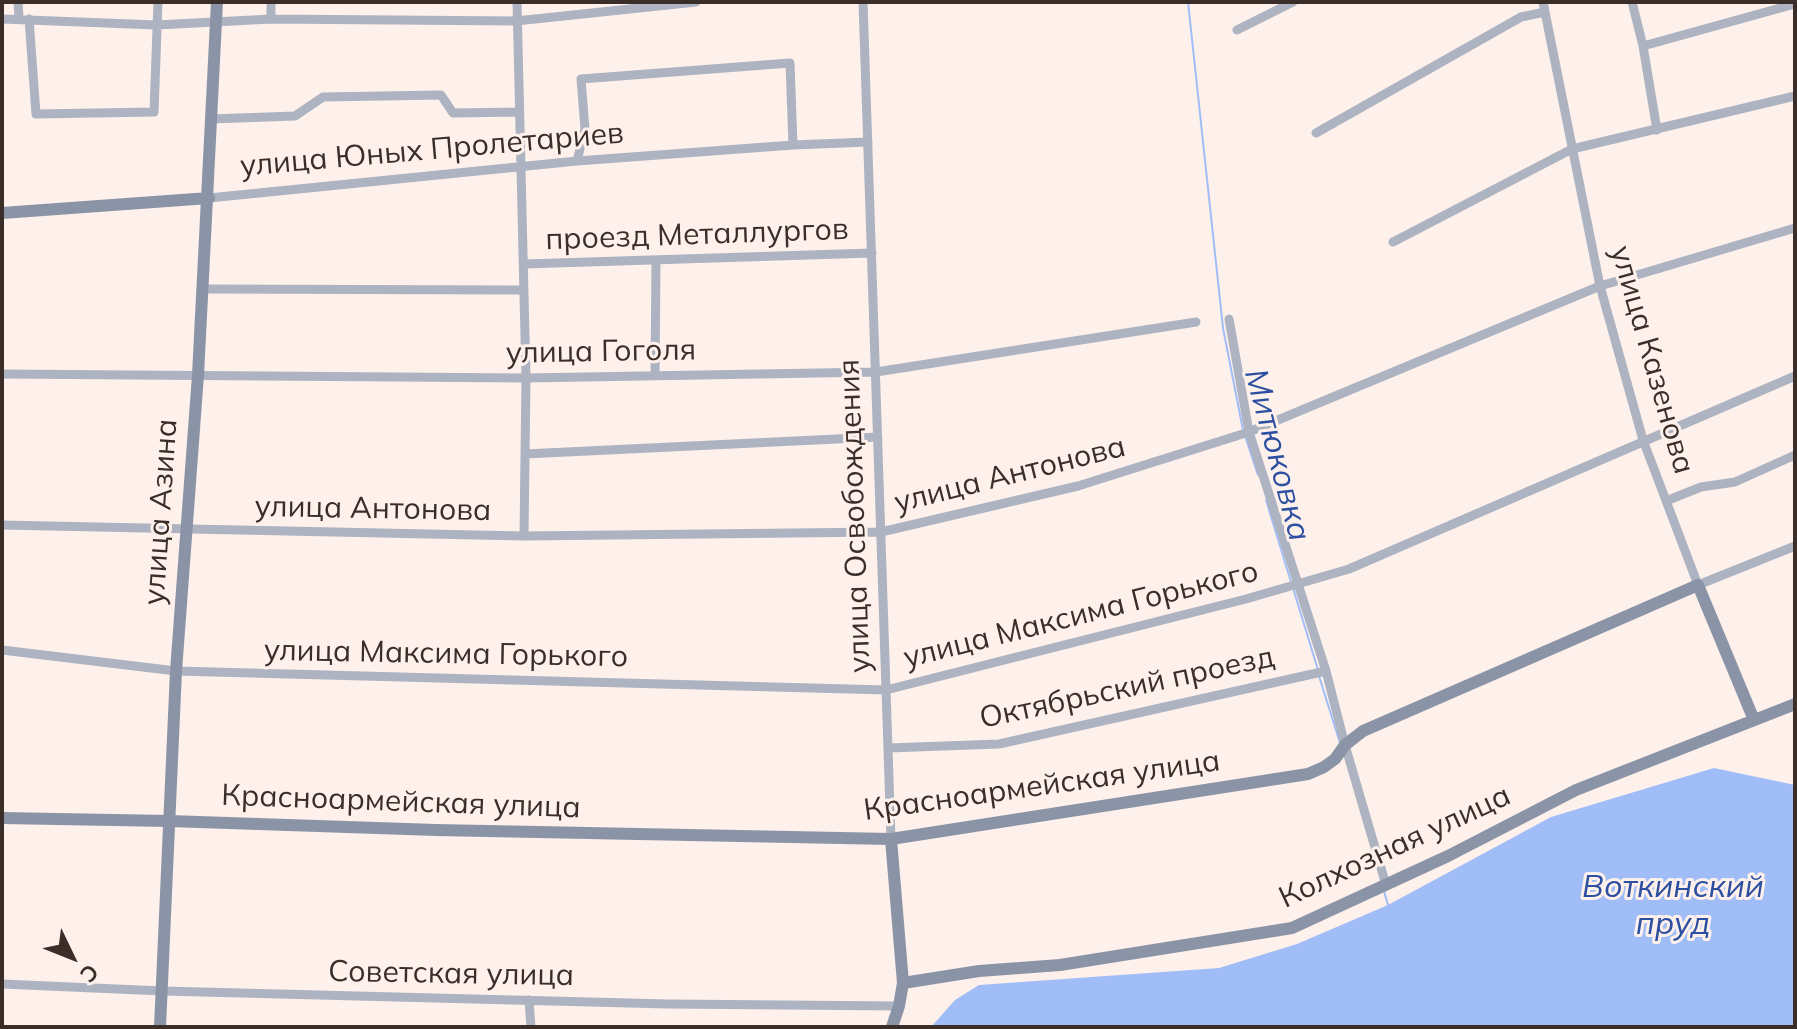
<!DOCTYPE html>
<meta charset="utf-8">
<style>
body{margin:0}
#map{position:relative;width:1797px;height:1029px;overflow:hidden;background:#fef0eb;font-family:Mulish,sans-serif}
canvas{display:block}
.frame{position:absolute;inset:0;border:4px solid #3b2e29;pointer-events:none}
.north{position:absolute;left:32px;top:917px;width:80px;height:80px;-webkit-text-stroke:6px #fef0eb;paint-order:stroke;rotate:133deg;font-size:22px;font-weight:700;line-height:32px;text-align:center;color:#3b2e29}
.north::after{content:'';display:block;margin:auto;width:28px;height:36px;background:#3b2e29;clip-path:polygon(50% 0,100% 100%,50% 72%,0 100%)}
</style>
<div id="map">
<canvas width="1797" height="1029"></canvas>
<div class="frame"></div>
<div class="north">С</div>
</div>
<script>
const context = document.querySelector('canvas').getContext('2d');
context.lineJoin = 'round';
function paint(path, color) {
  context.fillStyle = color;
  context.fill(path, 'evenodd');
}
function poly(rows) {
  const path = new Path2D();
  for (const r of rows) {
    path.moveTo(r[0], r[1]);
    for (let i = 2; i < r.length; i += 2) path.lineTo(r[i], r[i + 1]);
  }
  return path;
}
function trace(path, color, width, dash) {
  context.strokeStyle = color;
  context.lineWidth = width;
  context.lineCap = dash ? 'butt' : 'round';
  context.setLineDash(dash || []);
  context.stroke(path);
}
function write(font, color, halo, rows, align = 'center') {
  context.font = font + ' Mulish,sans-serif';
  context.lineWidth = 6;
  context.setLineDash([]);
  context.textBaseline = 'middle';
  context.strokeStyle = halo;
  context.fillStyle = color;
  for (const [text, x, y, turn = 0] of rows) {
    context.save();
    context.translate(x, y);
    context.rotate((+turn || 0) * Math.PI / 180);
    context.textAlign = isNaN(turn) ? turn : align;
    if (halo) context.strokeText(text, 0, 0);
    context.fillText(text, 0, 0);
    context.restore();
  }
}
paint(poly([
 [1714,768,1795,785,1795,1027,931,1027,955,1000,979,985,1219,968,1297,944,1388,905,1551,817]
]), '#a1bdf7');
trace(poly([
 [1188,2,1223,328,1243,430],
 [1245,436,1258,475],
 [1266,500,1291,582],
 [1293,588,1318,670],
 [1319,676,1340,743],
 [1384,891,1388,905]
]), '#a1bdf7', 2);
trace(poly([
 [18,2,19,18],
 [517,2,526,378,524,536],
 [863,2,891,839],
 [1543,2,1600,286,1643,440,1698,585,1795,546],
 [1632,2,1643,46,1657,130],
 [2,19,157,25,271,19,516,21,696,2],
 [29,19,36,114,154,112,158,2],
 [271,19,271,2],
 [1237,30,1293,2],
 [1643,46,1795,4],
 [211,119,295,116,323,97,441,95,453,113,519,112],
 [1316,133,1521,17,1545,12],
 [577,161,585,129,581,79,790,63,793,145],
 [209,198,577,161,793,145,868,142],
 [1393,242,1572,149,1795,96],
 [524,264,872,253],
 [202,289,523,290],
 [1229,319,1249,432,1326,671,1345,745,1386,885],
 [2,374,526,378,876,372,1196,322],
 [655,376,656,260],
 [525,454,878,437],
 [1666,501,1701,487,1735,482,1795,455],
 [2,525,524,536,881,532,1078,486,1249,432,1600,286,1795,228],
 [2,650,176,671,886,690,1246,599,1349,569,1795,376],
 [888,748,999,744,1326,671],
 [2,984,163,991,668,1004,899,1006],
 [529,1000,531,1027]
]), '#adb3c0', 9);
trace(poly([
 [2,213,209,198],
 [2,818,169,821,436,830,891,839,1308,774,1324,767,1335,759,1345,745,1363,731,1698,585,1754,720],
 [891,839,903,983,899,1006,892,1027],
 [903,983,979,971,1060,965,1292,928,1448,856,1576,790,1795,704],
 [160,1027,176,671,198,375,217,2]
]), '#8b94a6', 12);
write('30px', '#3b2e29', '#fef0eb', [
 ["улица Юных Пролетариев",432,150,-5],
 ["проезд Металлургов",697,235,-2],
 ["улица Гоголя",601,352,-1],
 ["улица Казенова",1652,360,74],
 ["улица Антонова",1010,475,-14],
 ["улица Антонова",373,509,1],
 ["улица Азина",161,512,-86],
 ["улица Освобождения",855,516,-92],
 ["улица Максима Горького",1081,615,-14],
 ["улица Максима Горького",446,654,1],
 ["Октябрьский проезд",1127,688,-12],
 ["Красноармейская улица",1042,786,-8],
 ["Красноармейская улица",401,802,2],
 ["Колхозная улица",1395,847,-25],
 ["Советская улица",451,974,1]
]);
write('italic 32px', '#2c4fa1', '#fef0eb', [
 ["Митюковка",1277,455,75],
 ["Воткинский",1673,887],
 ["пруд",1673,924]
]);
</script>
